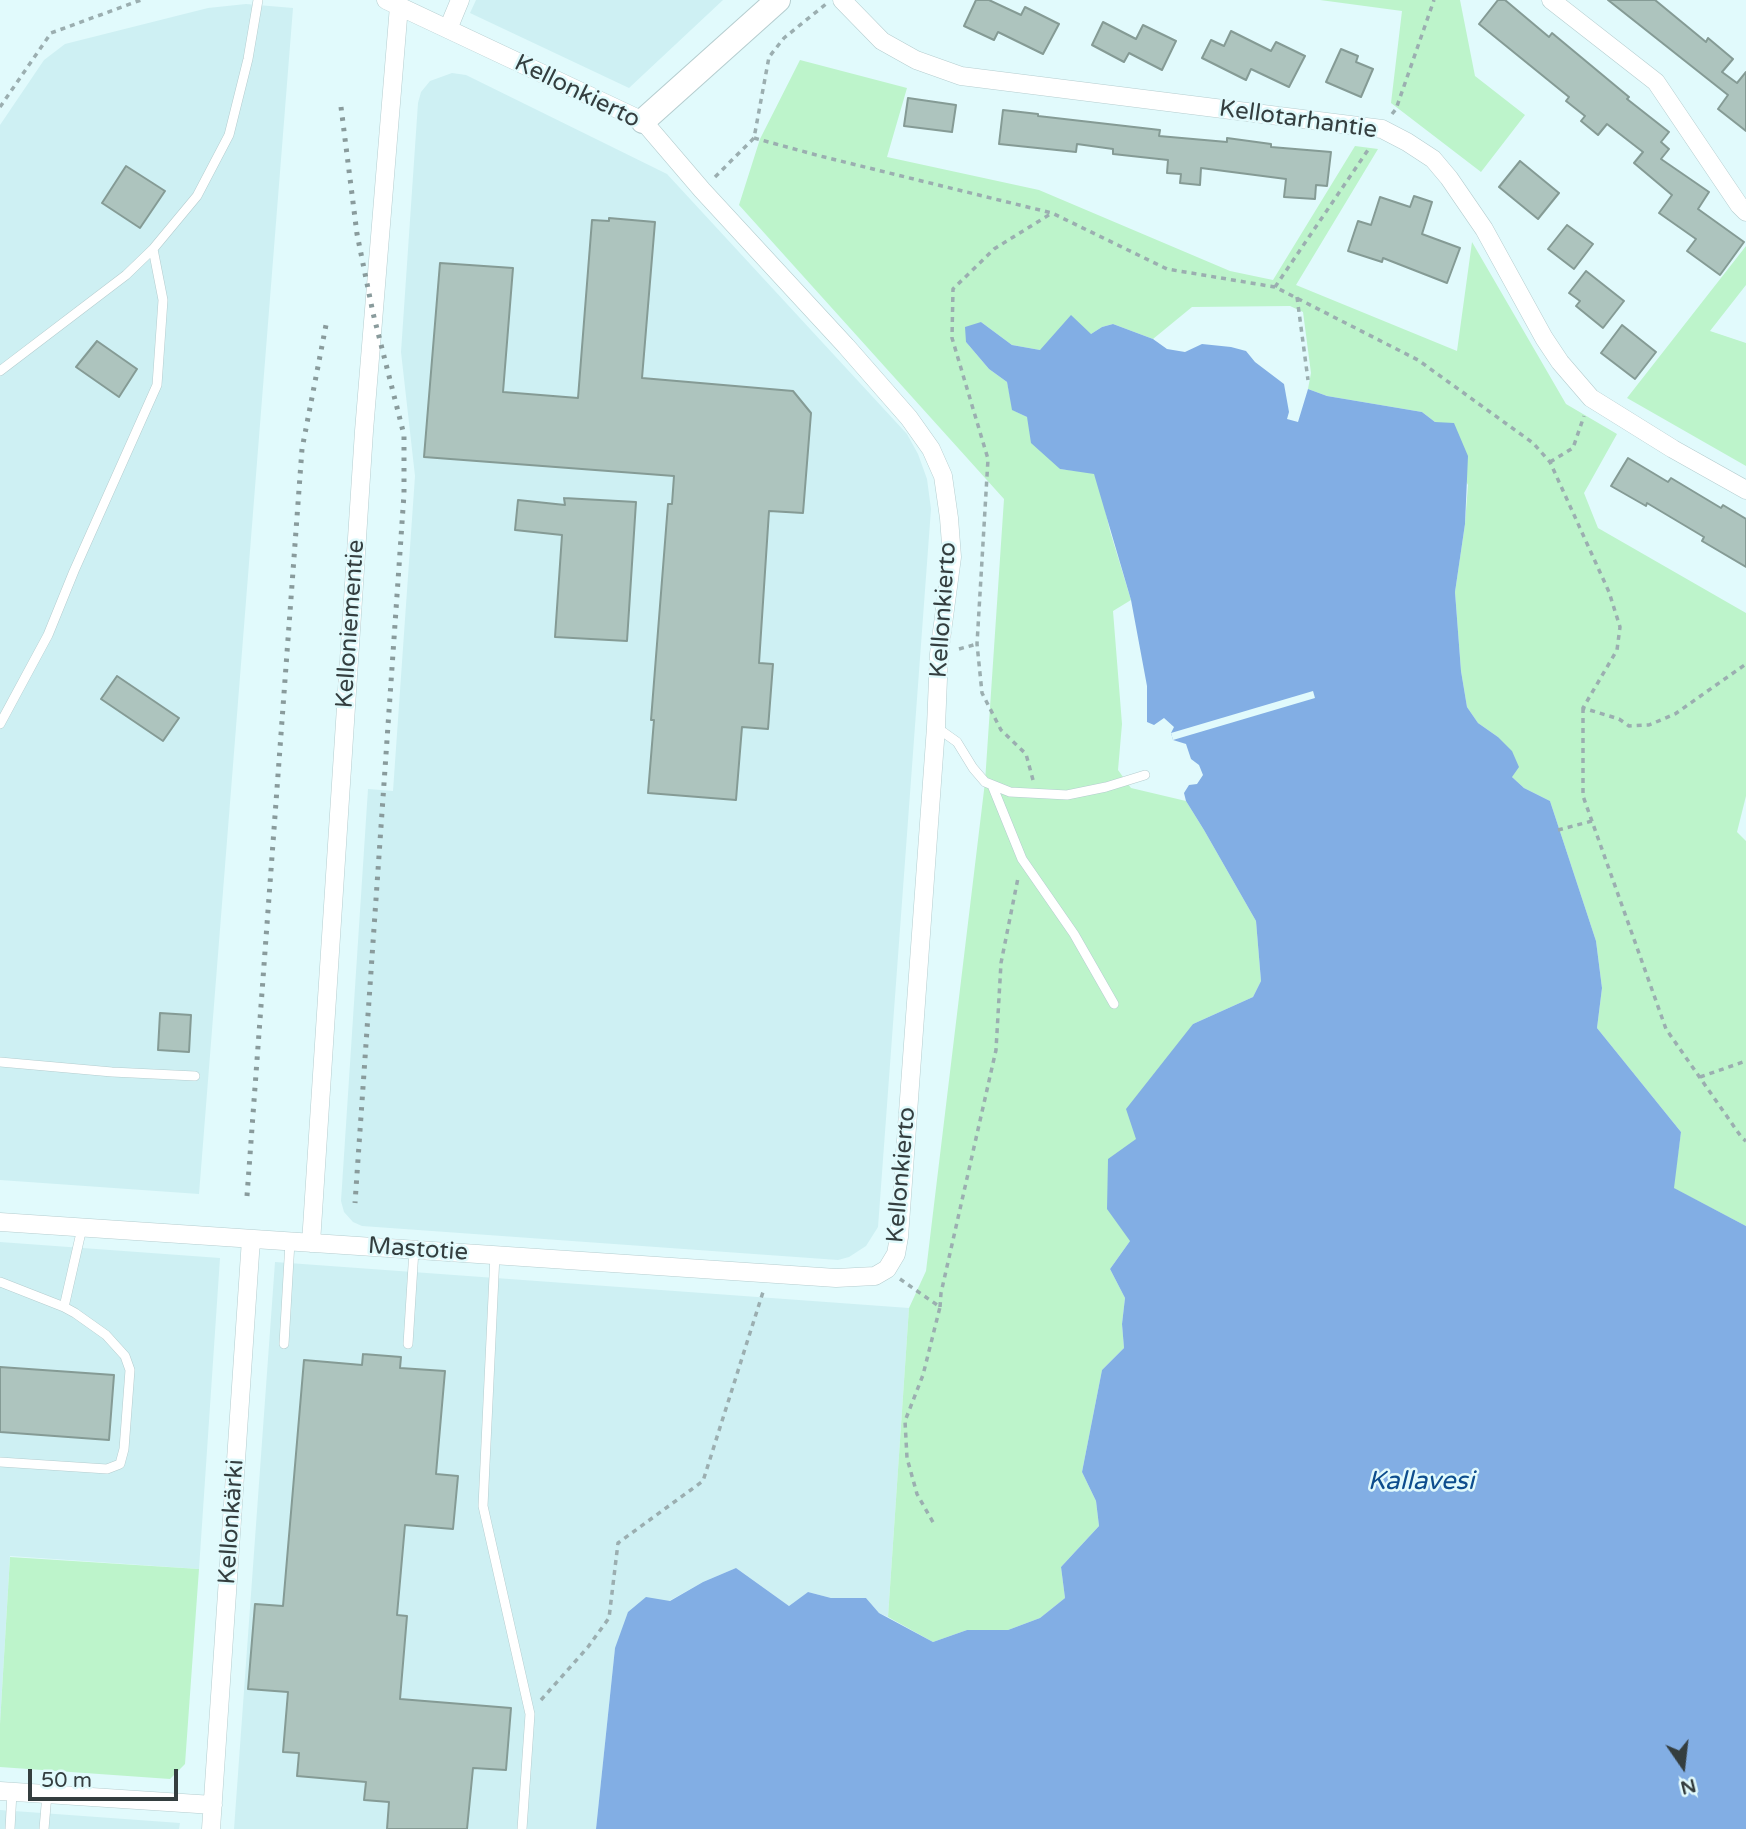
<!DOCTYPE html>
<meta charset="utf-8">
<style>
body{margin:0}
#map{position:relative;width:1746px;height:1829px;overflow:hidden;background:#e1fafc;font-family:"Varela Round",sans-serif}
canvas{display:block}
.north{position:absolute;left:1648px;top:1731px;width:70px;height:70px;-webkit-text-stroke:5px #e1fafc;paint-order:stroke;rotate:166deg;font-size:19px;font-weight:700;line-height:28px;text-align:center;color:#343e3f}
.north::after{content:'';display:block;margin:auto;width:24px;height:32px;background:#343e3f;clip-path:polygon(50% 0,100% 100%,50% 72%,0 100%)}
.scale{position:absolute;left:28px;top:1769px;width:150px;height:32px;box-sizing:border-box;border:4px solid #343e3f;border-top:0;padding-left:9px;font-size:21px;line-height:24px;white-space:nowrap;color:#343e3f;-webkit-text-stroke:5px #e1fafc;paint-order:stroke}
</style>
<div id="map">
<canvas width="1746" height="1829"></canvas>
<div class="north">N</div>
<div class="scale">50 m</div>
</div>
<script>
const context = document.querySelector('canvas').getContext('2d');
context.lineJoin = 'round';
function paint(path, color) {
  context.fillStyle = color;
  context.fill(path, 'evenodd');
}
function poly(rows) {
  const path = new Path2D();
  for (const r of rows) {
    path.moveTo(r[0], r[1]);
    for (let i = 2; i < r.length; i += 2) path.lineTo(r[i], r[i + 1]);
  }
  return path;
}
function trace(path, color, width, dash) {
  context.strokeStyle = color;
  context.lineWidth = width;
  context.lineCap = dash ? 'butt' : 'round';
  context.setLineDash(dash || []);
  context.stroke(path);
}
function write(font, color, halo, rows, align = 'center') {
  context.font = font + ' "Varela Round",sans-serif';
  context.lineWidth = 5;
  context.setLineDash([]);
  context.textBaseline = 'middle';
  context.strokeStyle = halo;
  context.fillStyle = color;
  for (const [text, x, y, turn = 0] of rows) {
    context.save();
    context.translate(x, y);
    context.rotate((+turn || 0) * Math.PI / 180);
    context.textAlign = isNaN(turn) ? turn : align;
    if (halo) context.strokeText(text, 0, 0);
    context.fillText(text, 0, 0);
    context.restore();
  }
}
paint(poly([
 [476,0,723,0,629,88,470,13],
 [246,4,293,8,199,1194,0,1180,0,125,44,60,65,44,208,8],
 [452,73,466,75,667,174,907,434,918,454,927,479,931,509,878,1227,866,1246,849,1257,838,1260,362,1226,353,1222,344,1212,341,1201,368,789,393,791,415,476,401,352,418,103,421,92,430,81],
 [0,1242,220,1258,199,1569,10,1556,0,1724],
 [275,1262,909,1308,888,1617,879,1613,866,1598,831,1598,808,1592,789,1606,736,1568,703,1582,669,1601,615,1648,596,1829,234,1829],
 [0,1810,180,1823,179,1829,0,1829]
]), '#cef0f3');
paint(poly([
 [1320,0,1460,0,1475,76,1525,115,1481,172,1391,103,1402,11],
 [800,60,907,88,887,157,1039,190,1230,271,1273,280,1355,146,1378,149,1296,285,1457,351,1472,242,1566,404,1617,434,1584,493,1598,528,1746,613,1746,796,1737,832,1746,841,1746,1226,1673,1188,1681,1132,1597,1028,1602,988,1596,941,1550,801,1524,788,1512,777,1498,737,1478,723,1467,707,1461,671,1455,592,1465,524,1468,485,1435,422,1422,412,1327,396,1308,389,1311,373,1303,312,1290,306,1192,307,1153,339,1113,324,1102,327,1091,334,1040,350,1012,345,981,322,966,342,989,369,1007,382,1013,410,1027,417,1060,469,1094,473,1102,496,1110,531,1131,600,1113,611,1122,724,1118,770,1131,788,1186,801,1204,830,1256,921,1261,981,1253,997,1193,1024,1136,1139,1130,1241,1110,1269,1125,1298,1122,1324,1124,1348,1102,1370,1082,1472,1096,1501,1099,1526,1061,1567,1065,1598,1040,1618,1008,1630,967,1630,933,1642,888,1617,909,1308,926,1271,985,782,1004,499,739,205,760,139],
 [1746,246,1746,285,1710,331,1746,343,1746,466,1627,398],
 [10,1557,199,1569,185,1764,170,1779,0,1767,0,1724]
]), '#bdf4cb');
paint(poly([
 [1071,315,1091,334,1102,327,1113,324,1153,339,1167,349,1185,352,1202,344,1231,347,1246,351,1255,362,1284,384,1289,412,1287,419,1298,422,1308,389,1327,396,1422,412,1435,422,1454,423,1468,456,1465,524,1455,592,1461,671,1467,707,1478,723,1498,737,1512,751,1519,767,1512,777,1524,788,1550,801,1596,941,1602,988,1597,1028,1681,1132,1674,1188,1746,1226,1746,1829,596,1829,615,1648,628,1612,646,1597,670,1601,703,1582,736,1568,789,1606,808,1592,831,1598,866,1598,879,1613,933,1642,967,1630,1008,1630,1040,1618,1065,1598,1061,1567,1099,1526,1096,1501,1082,1472,1102,1370,1124,1348,1122,1324,1125,1298,1110,1269,1130,1241,1107,1209,1108,1159,1136,1139,1126,1109,1193,1024,1253,997,1261,981,1256,921,1204,830,1186,801,1184,793,1189,785,1197,784,1203,775,1199,765,1191,759,1186,744,1173,740,1171,733,1174,727,1164,718,1154,725,1147,722,1147,686,1131,600,1094,474,1060,469,1031,443,1027,417,1012,410,1007,382,989,369,966,342,965,327,981,322,1012,345,1040,350]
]), '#82aee4');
paint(poly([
 [1313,691,1315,698,1173,740,1171,733]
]), '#e1fafc');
const building = poly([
 [976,0,989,0,1021,15,1025,7,1059,24,1043,54,998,32,994,40,964,26,976,0],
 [1498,0,1505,0,1549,37,1552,33,1629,97,1627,99,1669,132,1661,142,1669,149,1661,159,1709,192,1698,209,1744,242,1720,275,1687,251,1696,239,1659,213,1672,195,1634,163,1643,152,1607,124,1598,135,1581,121,1585,116,1566,101,1569,97,1479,24,1498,0],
 [1608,0,1655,0,1706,42,1708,38,1733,59,1722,72,1737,83,1746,72,1746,131,1718,109,1728,95,1608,0],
 [1103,22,1136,39,1143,25,1176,41,1162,70,1129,53,1124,62,1092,45,1103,22],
 [1231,31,1271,51,1276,42,1305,56,1289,87,1251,69,1246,80,1202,58,1211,40,1224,46,1231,31],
 [1341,49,1358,56,1356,62,1373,69,1361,97,1326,82,1341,49],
 [908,98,956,105,952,132,904,126,908,98],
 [1003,110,1038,114,1038,116,1160,130,1159,136,1227,142,1227,138,1271,144,1271,147,1331,152,1327,186,1316,185,1315,199,1284,197,1286,179,1201,168,1200,185,1180,183,1181,174,1167,173,1168,160,1113,154,1113,149,1077,144,1076,152,999,144,1003,110],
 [1520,161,1559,193,1538,219,1499,187,1520,161],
 [126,166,165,191,140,228,102,203,126,166],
 [1414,196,1432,202,1422,234,1460,248,1447,283,1383,258,1382,262,1348,251,1358,221,1371,225,1380,197,1410,207,1414,196],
 [609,218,655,222,642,378,793,391,811,413,803,513,769,511,759,663,773,664,768,729,742,727,736,800,648,793,654,720,651,720,668,504,672,504,674,476,424,457,440,263,513,268,503,392,578,398,592,220,609,221,609,218],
 [1567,225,1593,244,1574,269,1548,249,1567,225],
 [1586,271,1624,301,1603,328,1576,306,1580,301,1569,293,1586,271],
 [1622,325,1656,352,1635,379,1601,353,1622,325],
 [97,341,137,369,119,397,76,367,97,341],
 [1628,458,1668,482,1671,478,1721,508,1723,505,1746,519,1746,567,1702,541,1704,537,1647,503,1646,506,1611,486,1628,458],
 [564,498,636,502,627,641,555,637,562,535,515,530,518,500,565,505,564,498],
 [117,676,179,718,163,741,101,699,117,676],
 [160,1013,191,1015,189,1052,158,1050,160,1013],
 [363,1354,401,1357,400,1368,445,1371,436,1474,458,1476,453,1529,405,1525,397,1615,407,1616,400,1699,511,1708,506,1770,473,1768,467,1829,387,1829,389,1802,364,1800,366,1782,297,1776,299,1753,283,1752,288,1692,248,1689,255,1604,283,1606,304,1360,362,1365,363,1354],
 [0,1367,114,1375,109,1440,0,1432,0,1367]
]);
paint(building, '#adc4be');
trace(building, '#859b95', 2);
const lane = poly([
 [0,371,126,275,153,249,197,196,229,135,248,59,258,0],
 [0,724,48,635,74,571,157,385,163,300,153,249],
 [936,727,957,742,973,768,985,782,1010,792,1067,795,1106,787,1145,775],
 [992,785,1022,859,1074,934,1114,1004],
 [0,1062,112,1072,195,1076],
 [495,1255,483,1506,530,1714,522,1829],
 [0,1282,64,1307,75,1313,106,1335,125,1356,130,1370,124,1449,120,1464,107,1469,0,1462],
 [64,1307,82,1228],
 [284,1344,290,1242],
 [408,1344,414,1250],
 [10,1829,12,1792],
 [44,1829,47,1794]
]);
const street = poly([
 [842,0,882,41,916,60,961,76,1382,129,1407,142,1433,159,1449,178,1484,229,1544,338,1560,362,1591,398,1673,449,1746,490],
 [1551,0,1656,82,1739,205,1746,212],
 [448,29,460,0],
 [0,1222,836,1278,875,1276,887,1269,896,1254,899,1237,936,727,939,654,952,557,949,518,943,476,931,449,909,418,846,346,702,190,643,121,386,0],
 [311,1243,364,431,399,6],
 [0,1791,213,1805],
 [211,1829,251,1239]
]);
const secondary = poly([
 [643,121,778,0]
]);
trace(lane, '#b5cdcf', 10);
trace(street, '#b5cdcf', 19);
trace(secondary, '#b5cdcf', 26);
trace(poly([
 [0,107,51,33,141,0],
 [1392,114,1396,109,1434,0],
 [754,138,820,156,1052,213,1167,269,1275,287,1418,360,1533,443,1550,462,1609,592,1620,627,1617,650,1583,708,1619,719,1629,726,1649,725,1675,714,1746,664],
 [715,177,754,138,769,57,784,38,826,4],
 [1275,287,1370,147],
 [1297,297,1308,380],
 [1550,462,1573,448,1584,416],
 [959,649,977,644],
 [1583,708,1583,796,1666,1029,1742,1138,1746,1141],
 [1033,780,1026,754,1001,730,982,693,977,644,988,459,952,338,953,289,994,249,1052,213],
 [1558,830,1592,821],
 [1700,1077,1746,1061],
 [900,1279,940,1307,923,1375,905,1421,907,1458,917,1494,934,1524],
 [940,1307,941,1293,996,1050,1001,963,1018,878],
 [541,1700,588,1647,609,1618,618,1543,703,1481,763,1292]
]), '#9baeb0', 3.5, [5, 5]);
trace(lane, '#fff', 9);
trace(street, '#fff', 18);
trace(secondary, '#fff', 24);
trace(poly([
 [341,107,357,234,373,313,404,435,404,494,355,1203],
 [247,1196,302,449,326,325]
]), '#899b9c', 5, [3.5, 7]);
write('24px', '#343e3f', '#e1fafc', [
 ["Kellonkierto",577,92,26],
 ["Kellotarhantie",1298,120,8],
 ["Kellonkierto",944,610,-86],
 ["Kelloniementie",351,624,-86],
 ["Kellonkierto",902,1175,-85],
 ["Mastotie",418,1250,4],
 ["Kellonkärki",232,1522,-86]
]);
write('italic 26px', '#0d4d8d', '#e1fafc', [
 ["Kallavesi",1421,1482]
]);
</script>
